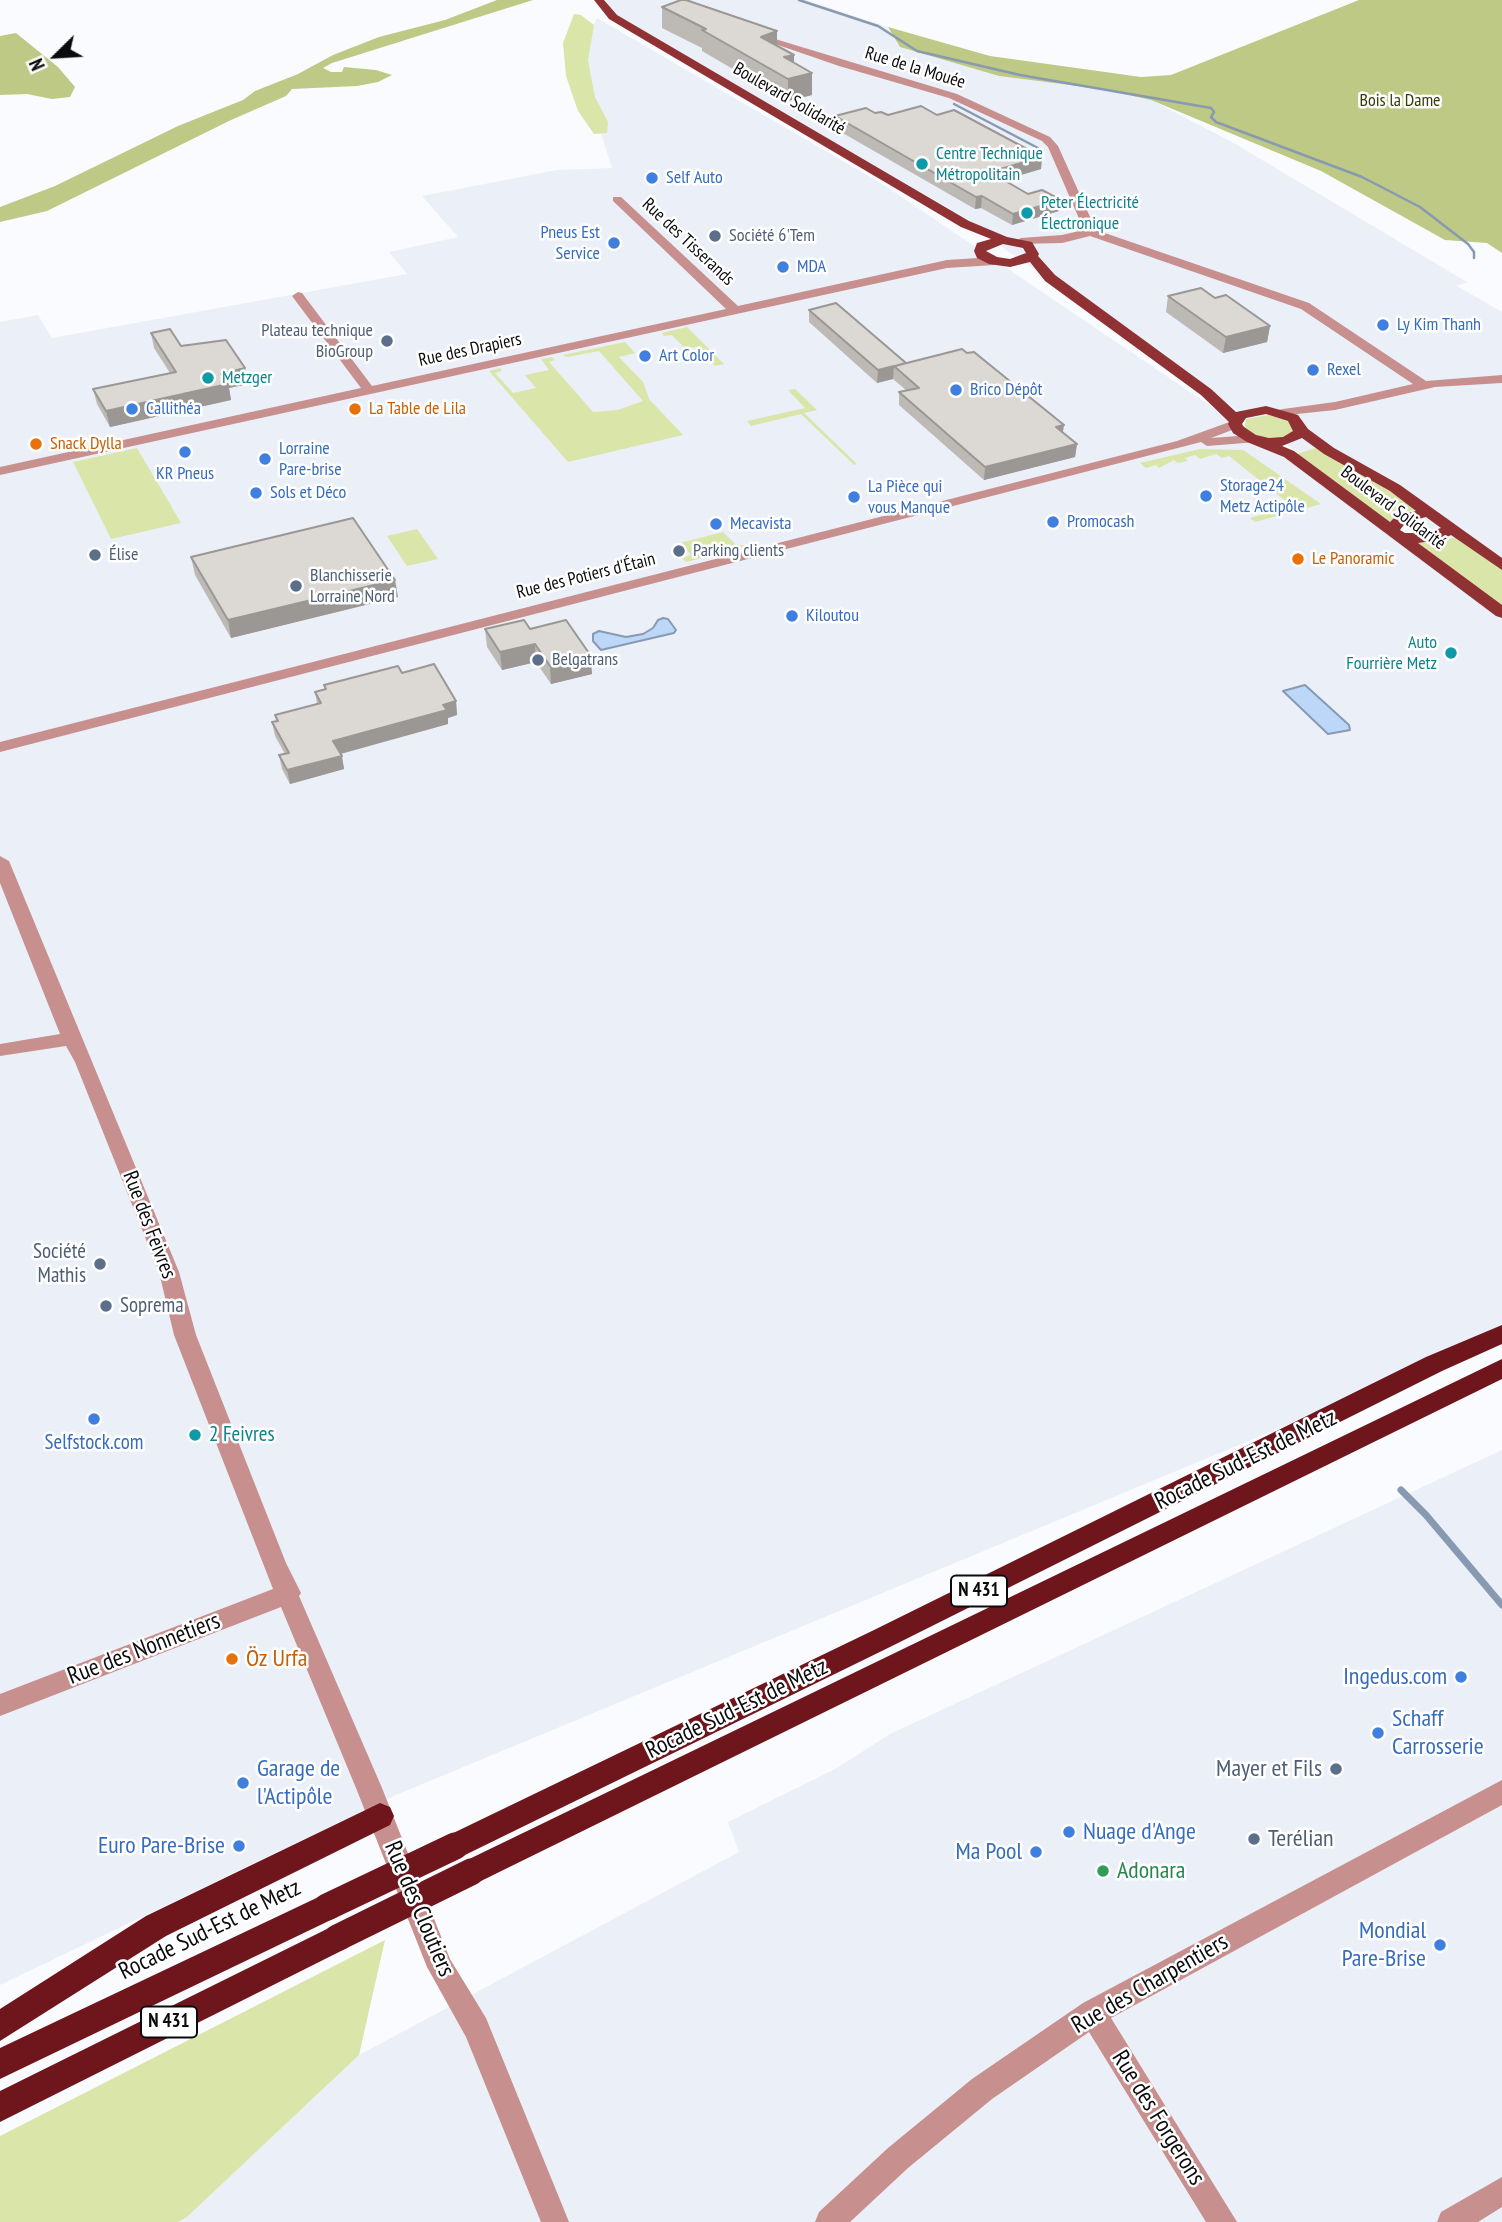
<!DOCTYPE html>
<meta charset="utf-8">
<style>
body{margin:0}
#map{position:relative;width:1502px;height:2222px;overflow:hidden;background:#fafbfe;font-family:"PT Sans Narrow",sans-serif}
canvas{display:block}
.north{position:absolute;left:21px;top:21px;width:70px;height:70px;-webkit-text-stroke:5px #fff;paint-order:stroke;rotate:246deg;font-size:19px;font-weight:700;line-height:28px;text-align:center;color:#0b0b0d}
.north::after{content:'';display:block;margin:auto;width:24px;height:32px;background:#0b0b0d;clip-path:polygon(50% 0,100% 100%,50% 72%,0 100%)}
</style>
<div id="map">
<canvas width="1502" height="2222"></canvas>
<div class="north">N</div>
</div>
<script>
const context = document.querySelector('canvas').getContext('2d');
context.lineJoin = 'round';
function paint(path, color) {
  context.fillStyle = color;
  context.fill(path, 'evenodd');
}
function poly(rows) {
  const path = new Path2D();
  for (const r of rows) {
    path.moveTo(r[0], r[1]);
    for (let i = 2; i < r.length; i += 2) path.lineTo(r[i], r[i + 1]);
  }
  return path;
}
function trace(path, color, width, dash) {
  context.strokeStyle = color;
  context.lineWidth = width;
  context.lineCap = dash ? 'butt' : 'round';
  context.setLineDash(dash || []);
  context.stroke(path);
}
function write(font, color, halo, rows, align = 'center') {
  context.font = font + ' "PT Sans Narrow",sans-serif';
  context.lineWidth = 5;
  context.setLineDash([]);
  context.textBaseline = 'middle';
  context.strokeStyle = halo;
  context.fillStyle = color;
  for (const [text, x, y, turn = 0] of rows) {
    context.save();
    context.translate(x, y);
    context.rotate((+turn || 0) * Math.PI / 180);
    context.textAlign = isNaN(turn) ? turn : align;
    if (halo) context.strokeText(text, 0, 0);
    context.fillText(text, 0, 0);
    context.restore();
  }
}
paint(poly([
 [606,0,806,0,887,27,900,47,999,76,1101,89,1151,100,1232,142,1467,282,1457,286,1502,312,1502,594,1006,250,983,228,618,17,607,7],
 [597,18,884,185,1502,603,1502,1326,1434,1364,396,1795,0,1985,0,322,38,315,52,338,407,274,389,252,458,237,422,196,557,170,612,168,578,62],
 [1502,1450,1502,2222,178,2222,187,2217,359,2055,739,1852,728,1822,837,1768,890,1734]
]), '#ebeff8');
paint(poly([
 [574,14,581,15,594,25,588,60,595,97,608,122,607,133,594,134,578,111,566,76,563,43],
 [687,327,724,364,715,366,696,347,686,349,672,335,664,336,662,333],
 [625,342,635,353,619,357,643,382,649,399,683,435,568,462,489,371,500,368,502,371,495,373,513,393,536,388,525,375,549,370,541,359,552,357,555,360,549,362,593,412,618,410,643,401,599,351,567,357,563,355],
 [795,389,817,410,804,413,857,464,854,465,801,414,751,426,747,421,805,408,788,390],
 [1269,415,1290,422,1293,432,1281,438,1269,438,1257,436,1244,428,1246,419],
 [137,448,181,523,111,539,73,462],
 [1316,448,1390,491,1416,508,1388,523,1297,454],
 [1200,449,1243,450,1321,504,1255,522,1250,518,1292,506,1229,456,1222,458,1216,454,1200,459,1195,455,1185,458,1188,461,1178,463,1174,460,1159,468,1156,465,1146,468,1140,463],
 [417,529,438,559,407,566,387,536],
 [723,532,735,544,747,546,686,562,682,558,691,555,680,543],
 [1456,537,1502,570,1502,607,1418,543,1438,542],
 [385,1940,359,2055,187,2217,178,2222,0,2222,0,2136]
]), '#dae5aa');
paint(poly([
 [497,0,533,0,332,63,323,68,331,72,342,72,344,67,376,70,392,75,378,82,357,86,292,89,286,96,231,120,47,211,0,222,0,207,55,186,178,126,243,100,255,91,298,74,333,55,379,37,445,20],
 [1359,0,1502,0,1502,253,1487,243,1445,240,1321,171,1151,100,1101,89,999,76,900,47,888,27,990,56,1141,77,1171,75],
 [16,33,58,67,75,87,70,97,52,99,27,94,0,95,0,36]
]), '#bdc984');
const water = poly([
 [663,618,668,619,676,630,674,633,601,650,593,641,593,634,599,631,626,637,643,634,653,628,658,620,663,618],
 [1305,685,1349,725,1350,730,1328,734,1283,691,1305,685]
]);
paint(water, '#bdd7f9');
trace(water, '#889ab2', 2);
trace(poly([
 [799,0,878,26,917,51,1020,75,1211,108,1214,112,1211,117,1216,122,1362,177,1420,207,1468,244,1474,252,1474,258],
 [954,104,1038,148]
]), '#889ab2', 2.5);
trace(poly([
 [1401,1490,1426,1515,1502,1605]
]), '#889ab2', 7);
paint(poly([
 [752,32,957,94,1050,137,1058,146,1096,230,1309,303,1426,381,1502,375,1502,383,1435,387,1335,410,1278,416,1278,410,1283,409,1335,402,1413,384,1301,309,1090,236,1062,243,1017,244,1015,242,1021,238,1062,235,1084,230,1048,147,1042,141,949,98,839,66,752,36,752,32],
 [613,197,621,197,738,306,947,260,994,257,1000,261,994,265,947,268,0,475,0,467,361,388,292,296,298,292,302,293,372,386,726,309,613,201,613,197],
 [1235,420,1240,421,1240,427,1211,438,1252,435,1259,439,1257,442,1207,446,1201,442,0,752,0,742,1177,441,1235,420],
 [0,856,9,861,179,1272,196,1335,286,1563,301,1593,299,1596,382,1788,450,1959,486,2018,569,2222,541,2222,466,2037,427,1967,356,1788,281,1607,0,1716,0,1694,273,1589,174,1335,159,1272,75,1062,66,1046,0,1056,0,1044,60,1034,0,883,0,856],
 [1502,1780,1502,1805,1111,2018,1237,2222,1206,2222,1089,2032,992,2099,908,2168,850,2222,815,2222,819,2212,888,2148,972,2079,1083,2003,1502,1780],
 [1502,2177,1502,2207,1478,2222,1437,2222,1441,2212,1502,2177]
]), '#c78f8d');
paint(poly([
 [594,0,604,0,617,15,969,221,1007,237,1032,242,1039,254,1038,256,1055,275,1211,389,1236,412,1266,406,1298,415,1308,429,1334,448,1400,485,1502,558,1502,570,1451,535,1441,540,1418,543,1502,605,1502,618,1496,616,1284,457,1247,442,1233,433,1228,424,1229,422,1201,395,1045,281,1030,262,1010,267,989,264,977,258,974,251,977,243,991,239,961,227,609,19,594,0],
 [1003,244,1023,248,1026,253,1010,259,997,257,986,251,1003,244],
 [1266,414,1288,421,1293,431,1283,437,1269,438,1256,435,1244,427,1242,424,1246,418,1266,414],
 [1302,438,1324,454,1390,491,1416,511,1396,516,1390,522,1294,451,1282,446,1302,438],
 [1426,517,1441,528,1426,533,1405,533,1400,530,1406,522,1426,517]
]), '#903134');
paint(poly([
 [1502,1325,1502,1344,1442,1371,892,1646,465,1855,455,1859,445,1855,441,1846,445,1837,874,1630,1426,1357,1502,1325],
 [1502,1359,1502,1379,481,1881,471,1885,461,1881,457,1872,461,1863,1502,1359],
 [380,1803,390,1807,394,1816,390,1825,166,1936,0,2041,0,2009,146,1916,380,1803],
 [327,1893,337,1897,341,1907,337,1917,0,2079,0,2048,327,1893],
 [337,1924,347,1928,351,1938,347,1948,0,2122,0,2091,337,1924]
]), '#6f161d');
trace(poly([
 [327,1907,455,1846],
 [337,1938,471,1872]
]), '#6f161d', 27);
paint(poly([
 [662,7,794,63,812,95,788,101,702,51,702,48,662,28],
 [875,113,888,115,937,115,1042,157,1041,169,1004,180,1028,194,1061,200,1059,211,1012,225,981,208,975,209,834,128,835,116],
 [1168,296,1215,298,1270,326,1267,342,1223,353,1166,312],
 [809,310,906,363,1063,432,1077,444,1075,457,984,480,899,405,899,392,907,391,893,379,877,383,809,322],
 [151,333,181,346,248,384,229,388,231,400,110,427,97,404,93,389,170,373,154,348],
 [191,557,398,597,231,638,195,575],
 [485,629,530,629,592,674,551,684,536,662,502,670,487,647],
 [402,673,456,701,457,715,448,718,448,724,341,754,344,769,290,784,282,769,279,755,285,754,275,736,272,722,276,721,275,715,317,704,315,692,325,689,324,685]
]), '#bdbab6');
paint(poly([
 [777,31,777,53,761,37],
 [794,55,794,77,784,57],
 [812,73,812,95,788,101,788,79],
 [1042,157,1041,169,990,184,990,172],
 [982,196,981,208,975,209,976,197],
 [1061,200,1059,211,1012,225,1013,214],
 [1270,326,1267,342,1223,353,1226,337],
 [894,366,893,379,877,383,878,370],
 [245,368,248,384,229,388,231,400,110,427,106,411,221,374],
 [1064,425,1062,438,1056,427],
 [1077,444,1075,457,984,480,985,467],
 [395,580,398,597,231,638,228,620],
 [535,644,536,662,502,670,500,652],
 [591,656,592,674,551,684,550,666],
 [456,701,457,715,448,718,448,724,336,755,333,741],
 [342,756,344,769,290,784,287,770]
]), '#9a9794');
const building = poly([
 [681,0,686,0,777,31,761,37,794,55,784,57,812,73,788,79,702,30,706,29,662,7,681,0],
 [921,106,937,115,954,110,1042,157,990,172,1028,194,1042,190,1061,200,1013,214,982,196,976,197,835,116,866,108,875,113,881,112,888,115,921,106],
 [1201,288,1215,298,1226,295,1270,326,1226,337,1168,296,1201,288],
 [836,303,906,363,895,366,962,349,967,353,974,352,1064,425,1056,427,1077,444,985,467,899,392,919,388,894,366,878,370,809,310,836,303],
 [170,329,181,346,226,340,245,368,221,374,228,384,106,411,93,389,176,372,151,333,170,329],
 [353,518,395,580,228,620,191,557,353,518],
 [524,620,530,629,566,620,591,656,550,666,535,644,500,652,485,629,524,620],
 [434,664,456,701,443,705,447,710,333,741,342,756,287,770,279,755,289,753,272,722,278,721,275,715,321,703,315,692,326,689,324,685,398,666,402,673,434,664]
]);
paint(building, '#dcd8d4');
trace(building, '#9a9794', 2);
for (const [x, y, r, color] of [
 [922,164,7,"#0f9aa8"],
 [652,178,7,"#3f7fe0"],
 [1027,213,7,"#0f9aa8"],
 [715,236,7,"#5c6f8a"],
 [614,243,7,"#3f7fe0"],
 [783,267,7,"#3f7fe0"],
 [1383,325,7,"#3f7fe0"],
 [387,341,7,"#5c6f8a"],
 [645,356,7,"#3f7fe0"],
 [1313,370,7,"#3f7fe0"],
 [208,378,7,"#0f9aa8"],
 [956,390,7,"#3f7fe0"],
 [132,409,7,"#3f7fe0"],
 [355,409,7,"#e8710a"],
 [36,444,7,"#e8710a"],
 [185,452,7,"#3f7fe0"],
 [265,459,7,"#3f7fe0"],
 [256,493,7,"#3f7fe0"],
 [1206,496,7,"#3f7fe0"],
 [854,497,7,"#3f7fe0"],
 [1053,522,7,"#3f7fe0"],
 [716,524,7,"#3f7fe0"],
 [679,551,7,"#5c6f8a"],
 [95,555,7,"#5c6f8a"],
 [1298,559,7,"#e8710a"],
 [296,586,7,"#5c6f8a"],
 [792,616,7,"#3f7fe0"],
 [1451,653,7,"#0f9aa8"],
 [538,660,7,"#5c6f8a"],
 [100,1264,7,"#5c6f8a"],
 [106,1306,7,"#5c6f8a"],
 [94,1419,7,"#3f7fe0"],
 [195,1435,7,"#0f9aa8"],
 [232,1659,7,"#e8710a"],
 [1461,1677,7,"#3f7fe0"],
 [1378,1733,7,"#3f7fe0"],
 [1336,1769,7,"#5c6f8a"],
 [243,1783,7,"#3f7fe0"],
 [1069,1832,7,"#3f7fe0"],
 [1254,1839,7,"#5c6f8a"],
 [239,1846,7,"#3f7fe0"],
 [1036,1852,7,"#3f7fe0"],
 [1103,1871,7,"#2e9e5b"],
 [1440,1945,7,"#3f7fe0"]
]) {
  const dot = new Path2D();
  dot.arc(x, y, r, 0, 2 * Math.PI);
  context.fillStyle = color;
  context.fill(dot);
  trace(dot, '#fff', 2.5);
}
write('18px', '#0b0b0d', '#fff', [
 ["Rue de la Mouée",915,68,17],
 ["Boulevard Solidarité",789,99,30],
 ["Rue des Tisserands",688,242,43],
 ["Rue des Drapiers",470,350,-12],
 ["Boulevard Solidarité",1393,508,37],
 ["Rue des Potiers d'Étain",586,576,-14]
]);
write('18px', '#373d07', '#fff', [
 ["Bois la Dame",1400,101]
]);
write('18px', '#0d838f', '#fff', [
 ["Centre Technique",936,154],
 ["Métropolitain",936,175],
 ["Peter Électricité",1041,203],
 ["Électronique",1041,224],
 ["Metzger",222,378],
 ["Auto",1437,643,"right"],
 ["Fourrière Metz",1437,664,"right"]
], 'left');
write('18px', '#366cbe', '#fff', [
 ["Self Auto",666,178],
 ["Pneus Est",600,233,"right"],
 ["Service",600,254,"right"],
 ["MDA",797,267],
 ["Ly Kim Thanh",1397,325],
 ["Art Color",659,356],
 ["Rexel",1327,370],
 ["Brico Dépôt",970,390],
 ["Callithéa",146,409],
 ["Lorraine",279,449],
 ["Pare-brise",279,470],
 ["KR Pneus",185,474,"center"],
 ["Storage24",1220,486],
 ["Metz Actipôle",1220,507],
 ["La Pièce qui",868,487],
 ["vous Manque",868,508],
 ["Sols et Déco",270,493],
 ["Promocash",1067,522],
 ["Mecavista",730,524],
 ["Kiloutou",806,616]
], 'left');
write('18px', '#4e5e75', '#fff', [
 ["Société 6'Tem",729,236],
 ["Plateau technique",373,331,"right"],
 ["BioGroup",373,352,"right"],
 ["Parking clients",693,551],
 ["Élise",109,555],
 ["Blanchisserie",310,576],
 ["Lorraine Nord",310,597],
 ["Belgatrans",552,660]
], 'left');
write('18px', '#c56008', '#fff', [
 ["La Table de Lila",369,409],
 ["Snack Dylla",50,444],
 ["Le Panoramic",1312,559]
], 'left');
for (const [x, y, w] of [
 [979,1591,56],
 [169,2022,56]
]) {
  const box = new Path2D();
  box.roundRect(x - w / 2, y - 15.5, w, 31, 5);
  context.fillStyle = '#fff';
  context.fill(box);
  trace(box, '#0b0b0d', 2);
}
write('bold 19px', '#0b0b0d', null, [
 ["N 431",979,1591],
 ["N 431",169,2022]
]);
write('21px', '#0b0b0d', '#fff', [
 ["Rue des Feivres",149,1225,69]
]);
write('21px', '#4e5e75', '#fff', [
 ["Société",86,1252],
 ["Mathis",86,1276],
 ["Soprema",120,1306,"left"]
], 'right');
write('21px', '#0d838f', '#fff', [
 ["2 Feivres",209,1435]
], 'left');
write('21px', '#366cbe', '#fff', [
 ["Selfstock.com",94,1443]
]);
write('24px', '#0b0b0d', '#fff', [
 ["Rocade Sud-Est de Metz",1246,1460,-26],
 ["Rue des Nonnetiers",144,1649,-21],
 ["Rocade Sud-Est de Metz",737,1709,-26],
 ["Rue des Cloutiers",419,1909,67],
 ["Rocade Sud-Est de Metz",210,1930,-26],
 ["Rue des Charpentiers",1150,1984,-30],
 ["Rue des Forgerons",1158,2118,58]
]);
write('24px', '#c56008', '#fff', [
 ["Öz Urfa",246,1659]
], 'left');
write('24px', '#366cbe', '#fff', [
 ["Ingedus.com",1447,1677],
 ["Schaff",1392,1719,"left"],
 ["Carrosserie",1392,1747,"left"],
 ["Garage de",257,1769,"left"],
 ["l'Actipôle",257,1797,"left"],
 ["Nuage d'Ange",1083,1832,"left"],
 ["Euro Pare-Brise",225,1846],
 ["Ma Pool",1022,1852],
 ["Mondial",1426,1931],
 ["Pare-Brise",1426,1959]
], 'right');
write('24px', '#4e5e75', '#fff', [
 ["Mayer et Fils",1322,1769],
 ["Terélian",1268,1839,"left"]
], 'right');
write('24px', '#27864d', '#fff', [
 ["Adonara",1117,1871]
], 'left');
</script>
